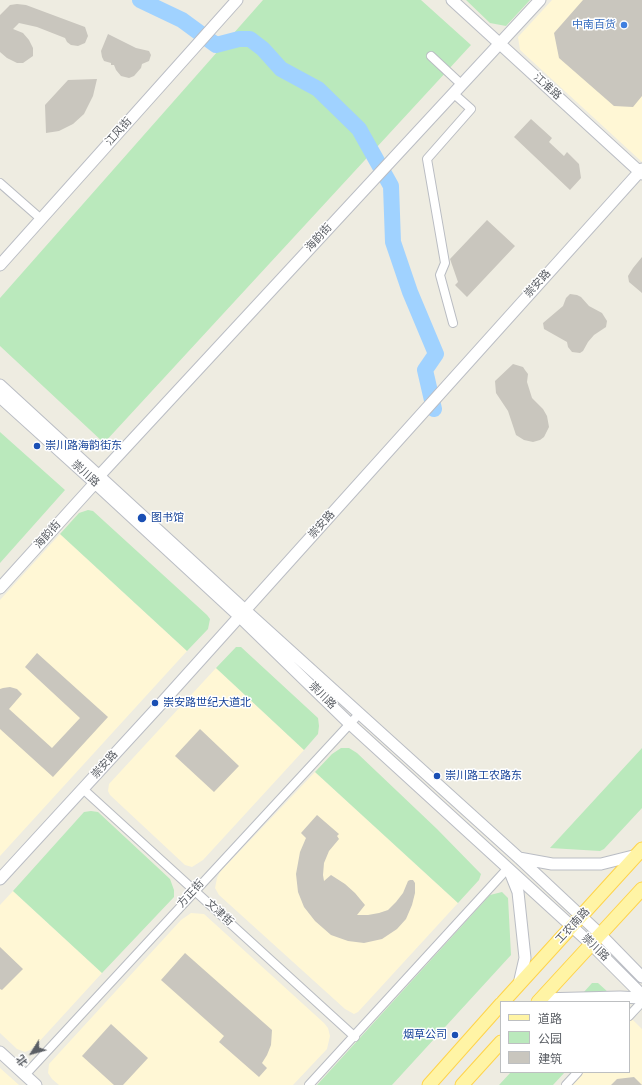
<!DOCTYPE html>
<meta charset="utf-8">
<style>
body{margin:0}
#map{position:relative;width:642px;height:1085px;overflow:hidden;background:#eeece1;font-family:Roboto,"Noto Sans SC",sans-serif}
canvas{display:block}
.legend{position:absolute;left:500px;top:1001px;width:130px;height:72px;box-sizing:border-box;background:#fff;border:1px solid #bdbfc1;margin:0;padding:5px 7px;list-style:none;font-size:12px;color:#5a5e64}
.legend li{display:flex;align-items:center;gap:8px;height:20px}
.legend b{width:20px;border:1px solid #bdbfc1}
.north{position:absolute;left:12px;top:1033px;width:40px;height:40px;-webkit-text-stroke:3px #fff;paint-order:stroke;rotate:233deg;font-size:11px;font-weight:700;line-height:16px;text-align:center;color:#5a5e64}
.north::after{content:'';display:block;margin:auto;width:14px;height:18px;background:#5a5e64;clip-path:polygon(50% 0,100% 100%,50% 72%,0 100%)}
</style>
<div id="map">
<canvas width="642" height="1085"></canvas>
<ul class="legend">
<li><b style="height:5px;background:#fff4a5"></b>道路</li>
<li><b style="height:11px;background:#bae9bc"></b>公园</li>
<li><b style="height:11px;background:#c9c6be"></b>建筑</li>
</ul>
<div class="north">北</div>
</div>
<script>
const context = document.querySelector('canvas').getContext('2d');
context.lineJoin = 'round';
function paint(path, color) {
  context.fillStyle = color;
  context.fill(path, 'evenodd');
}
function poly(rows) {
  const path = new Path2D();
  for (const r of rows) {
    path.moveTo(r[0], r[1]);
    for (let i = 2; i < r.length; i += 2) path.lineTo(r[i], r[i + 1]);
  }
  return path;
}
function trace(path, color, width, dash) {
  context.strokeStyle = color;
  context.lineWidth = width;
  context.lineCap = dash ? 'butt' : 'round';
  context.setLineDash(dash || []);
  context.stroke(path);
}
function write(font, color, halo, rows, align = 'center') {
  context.font = font + ' Roboto,"Noto Sans SC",sans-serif';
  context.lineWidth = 3;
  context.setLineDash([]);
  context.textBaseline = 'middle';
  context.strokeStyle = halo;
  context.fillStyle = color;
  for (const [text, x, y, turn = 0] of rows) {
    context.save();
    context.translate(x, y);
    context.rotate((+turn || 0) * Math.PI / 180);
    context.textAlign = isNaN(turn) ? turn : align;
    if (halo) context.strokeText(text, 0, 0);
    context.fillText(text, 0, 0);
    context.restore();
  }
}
paint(poly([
 [552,0,642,0,642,162,520,50,518,37],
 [60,534,187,651,0,856,0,600],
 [216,668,304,750,203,860,192,867,185,865,110,795,108,791,109,784],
 [315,772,458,903,358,1012,354,1014,345,1009,219,895,215,888,217,878,220,872],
 [13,891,102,973,37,1044,30,1050,25,1052,17,1049,0,1033,0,905],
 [191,913,204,914,324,1023,328,1028,330,1036,327,1049,293,1085,59,1085,52,1079,48,1073,49,1064,181,920],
 [631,1018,642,1029,642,1085,571,1085,582,1072,629,1072,629,1020],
 [0,1068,19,1085,0,1085]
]), '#fff7d5');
paint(poly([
 [263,0,421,0,471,45,104,443,0,346,0,298],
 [466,0,530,0,506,26,490,23],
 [0,432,65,490,0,563],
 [88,510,93,511,207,615,210,619,208,629,187,651,60,534,79,513],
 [236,647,241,647,318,718,319,726,318,734,304,750,216,668],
 [341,748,349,748,357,753,437,829,481,874,479,880,458,903,315,772,332,754],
 [642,748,642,808,604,849,600,851,550,848],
 [91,811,98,812,170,879,174,890,174,897,102,973,13,891,84,812],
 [502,892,508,898,511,955,392,1085,317,1085,490,895],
 [592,983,598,983,619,1002,575,1002],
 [511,1072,565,1072,553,1085,499,1085]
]), '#bae9bc');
trace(poly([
 [140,0,182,20,216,45,239,39,250,39,263,49,281,69,318,89,359,129,391,186,393,242,410,292,436,354,425,370,434,409]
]), '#a0d2ff', 16);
paint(poly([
 [583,0,642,0,642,96,633,107,614,106,559,58,554,33],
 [17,4,26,5,85,27,88,36,85,43,78,46,71,45,67,42,65,38,37,27,19,23,13,29,23,33,29,40,33,48,33,56,23,63,17,63,7,58,0,52,0,15,10,5],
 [108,34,136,48,149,51,151,55,149,61,142,64,141,68,134,76,129,78,121,76,116,70,114,65,111,65,111,63,104,61,102,57,101,51],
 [97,79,93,96,84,114,73,124,59,131,46,133,45,105,68,80],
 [531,119,552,138,549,142,564,156,567,152,579,164,581,178,570,190,514,137],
 [487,220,515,246,467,297,455,285,458,282,450,259],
 [642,257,642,293,629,282,628,276,633,268],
 [570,294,577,295,581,297,589,306,602,313,607,321,606,327,594,335,588,342,583,351,580,353,572,352,568,347,567,342,544,329,543,323,563,306,566,298],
 [513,364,523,367,525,370,528,374,527,382,532,398,543,409,547,416,549,427,544,437,540,440,533,442,524,440,516,435,508,411,496,393,495,381],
 [37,653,108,717,53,777,0,729,0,689,3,688,10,687,17,689,22,694,9,709,52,748,80,718,25,667],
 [200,729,239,766,214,792,175,756],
 [317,815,339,834,337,836,339,839,329,851,324,863,323,875,324,881,331,875,345,884,355,893,365,905,357,915,368,915,379,913,388,910,396,902,403,893,408,881,410,880,413,880,415,883,415,893,412,905,406,919,397,929,382,939,364,943,348,941,331,935,315,921,304,907,298,892,296,874,300,852,306,838,301,833],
 [0,947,23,969,2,990,0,989],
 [185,953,272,1030,271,1045,267,1055,262,1063,267,1068,259,1077,219,1042,224,1036,161,980],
 [111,1024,148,1058,123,1085,114,1085,82,1056],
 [634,1077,642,1085,611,1085,617,1079]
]), '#c9c6be');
const street = poly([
 [431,56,461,84],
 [0,183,41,219],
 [453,323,440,275,445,263,427,159,471,109,453,93],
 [83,789,355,1037],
 [629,1016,642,1002],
 [25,1075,359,714],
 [309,1085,508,868],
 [566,1085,578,1072]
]);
const secondary = poly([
 [452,0,642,174],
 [0,265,237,0],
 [0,385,245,610,519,858,600,934,642,977],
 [0,397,95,483,239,616,349,723,591,944,642,995],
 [99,476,540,0],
 [0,588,95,483],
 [519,858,552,864,601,864,637,855],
 [510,872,518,892,525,958,519,984],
 [0,879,158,707,642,169],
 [540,999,620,997,642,998],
 [0,1052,36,1085]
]);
const primary = poly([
 [503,1002,642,849],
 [538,1002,642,889],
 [429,1085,501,1004],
 [462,1085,501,1042]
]);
trace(street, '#b9bcc2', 10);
trace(secondary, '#babdc4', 13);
trace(primary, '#ffd349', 15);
trace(street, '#fff', 8);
trace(secondary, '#fff', 11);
trace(primary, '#fff4a5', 13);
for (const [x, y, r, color] of [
 [624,25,4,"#3f7fe0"],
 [37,446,4,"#1a4fb4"],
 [142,518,5,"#1a4fb4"],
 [155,703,4,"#1a4fb4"],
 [437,776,4,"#1a4fb4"],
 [455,1035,4,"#1a4fb4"]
]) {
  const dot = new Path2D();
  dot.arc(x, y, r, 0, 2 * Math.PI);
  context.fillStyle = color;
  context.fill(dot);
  trace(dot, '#fff', 1.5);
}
write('11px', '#366cbe', '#fff', [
 ["中南百货",616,25]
], 'right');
write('11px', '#5a5e64', '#fff', [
 ["江淮路",547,87,42],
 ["江风街",119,132,-48],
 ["海韵街",319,238,-47],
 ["崇安路",538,284,-48],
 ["崇川路",85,474,42],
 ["崇安路",322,525,-48],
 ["海韵街",48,535,-48],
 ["崇川路",322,696,45],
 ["崇安路",105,765,-48],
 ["方正街",191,894,-47],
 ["文津街",219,913,42],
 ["工农南路",573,926,-47],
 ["崇川路",595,948,44]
]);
write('11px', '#164399', '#fff', [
 ["崇川路海韵街东",45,446],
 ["图书馆",151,518],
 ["崇安路世纪大道北",163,703],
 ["崇川路工农路东",445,776],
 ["烟草公司",447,1035,"right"]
], 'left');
</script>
